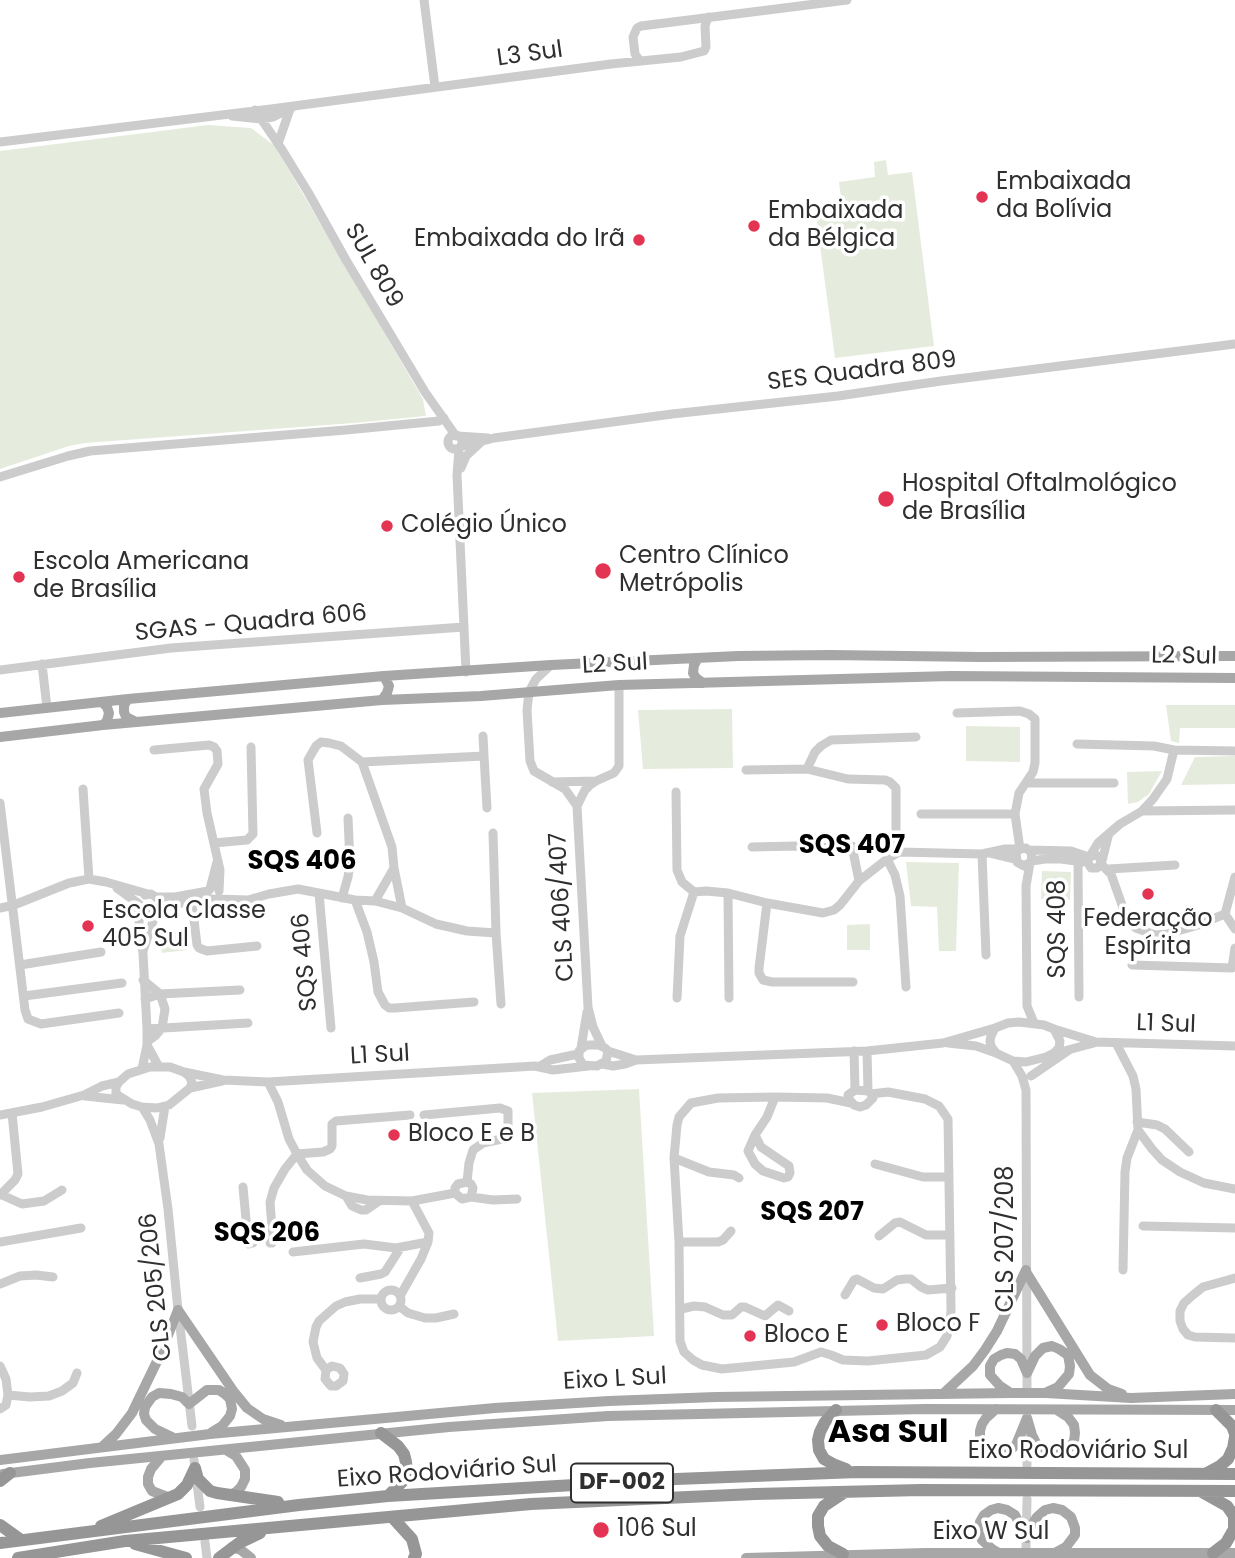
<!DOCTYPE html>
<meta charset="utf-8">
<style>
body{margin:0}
canvas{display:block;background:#fff}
</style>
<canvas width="1235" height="1558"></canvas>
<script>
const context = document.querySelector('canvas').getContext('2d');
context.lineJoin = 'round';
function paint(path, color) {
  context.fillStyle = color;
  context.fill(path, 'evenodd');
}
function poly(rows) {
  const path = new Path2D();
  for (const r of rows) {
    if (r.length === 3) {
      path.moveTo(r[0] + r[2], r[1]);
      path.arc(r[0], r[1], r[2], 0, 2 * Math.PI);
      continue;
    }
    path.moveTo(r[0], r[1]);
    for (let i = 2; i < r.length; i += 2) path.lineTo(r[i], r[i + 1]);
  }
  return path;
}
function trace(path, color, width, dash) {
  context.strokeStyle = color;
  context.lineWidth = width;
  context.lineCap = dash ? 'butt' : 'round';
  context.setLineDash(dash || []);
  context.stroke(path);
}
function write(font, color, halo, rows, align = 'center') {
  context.font = font + ' Poppins,sans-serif';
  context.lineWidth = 7;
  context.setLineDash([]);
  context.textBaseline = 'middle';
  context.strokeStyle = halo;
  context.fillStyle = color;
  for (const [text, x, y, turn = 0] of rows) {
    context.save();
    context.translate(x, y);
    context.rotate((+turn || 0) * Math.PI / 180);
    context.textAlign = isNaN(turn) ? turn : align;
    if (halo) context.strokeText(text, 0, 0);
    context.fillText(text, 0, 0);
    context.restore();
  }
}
paint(poly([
 [208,125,251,128,275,146,423,399,426,416,354,423,85,443,69,446,0,469,0,151],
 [886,160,888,175,912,172,934,346,835,358,816,215,843,214,839,182,875,177,874,162],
 [1166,705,1235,705,1235,728,1180,728,1179,743,1171,741],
 [732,709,733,768,643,769,638,710],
 [966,726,1020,727,1020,762,966,761],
 [1235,756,1235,784,1181,785,1195,757],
 [1162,771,1149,794,1138,802,1128,804,1127,772],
 [906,862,959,863,956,951,939,951,937,907,911,906],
 [1042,871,1071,872,1070,900,1041,899],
 [870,924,870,950,847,950,847,925],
 [183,930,187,950,162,953,159,933],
 [639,1089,654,1336,558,1341,532,1093]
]), '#e6ecdd');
trace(poly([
 [424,0,435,87],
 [640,61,635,54,633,37,637,28,641,26,847,0],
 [255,110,281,148,308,192,346,260,425,392,456,436],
 [232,116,261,119,273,117,293,107],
 [279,141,290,109],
 [0,142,271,109,611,64,681,57,704,51,706,47,705,26,708,17],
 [455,442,7],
 [458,436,488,438],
 [460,447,494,438,672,414,838,396,941,381,1235,344],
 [459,448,457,475,466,672],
 [461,468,466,456,480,443],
 [0,477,68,456,90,451,346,430,439,421,444,418],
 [42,664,47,708],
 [551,665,536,679,529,692,527,710,530,761,534,771,565,789,577,806],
 [0,670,171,648,464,627],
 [957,713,1020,711,1029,714,1035,719,1035,763,1033,772,1019,793,1015,814],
 [483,736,484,756],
 [1077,744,1154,746,1174,750],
 [154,750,209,745,214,747,217,751,218,764,204,789,207,813,220,870,219,891],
 [362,762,484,756,487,808],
 [807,769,815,752,821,746,831,740,916,737],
 [746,770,807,769,848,779,885,780,890,782,896,788,896,829,899,852],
 [552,782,596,781],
 [1026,783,1114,783],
 [83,789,89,879],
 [676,792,677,870,682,882,694,892],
 [0,803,25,1010,28,1019,41,1024,119,1013],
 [1142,811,1235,810],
 [493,833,496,933],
 [214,843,247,840,253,834,251,747],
 [752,847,796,846,823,847,830,849,852,846,859,881],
 [1029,850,1071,851,1089,857],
 [990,853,1015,859],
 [982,854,986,955],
 [1090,856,1098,843,1120,824,1142,811,1153,799,1167,779,1174,750,1235,751],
 [887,859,895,875,900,896,906,987],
 [1032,861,1031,852,1026,848,1020,849,1016,853,1017,862,1024,866,1032,861,1045,859,1061,859,1083,862],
 [1102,861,1109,833],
 [1078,862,1079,997],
 [1030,863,1026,886,1027,1006,1034,1023],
 [1101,864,1097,868,1091,868,1088,863,1088,860,1092,855,1098,856,1100,858,1101,864,1111,874,1127,919,1136,928,1155,935,1167,934,1195,926,1225,914,1235,877],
 [394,868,402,908],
 [1109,869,1175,865],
 [117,888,139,904],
 [210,889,217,862],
 [319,893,331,1028],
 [728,893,729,998],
 [145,895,151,894,156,897,160,904,158,910],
 [191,895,197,945,199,948,207,951,257,946],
 [156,897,175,897,208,891],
 [342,898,348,877,350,863,348,818],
 [215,899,248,900,269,894,298,889,355,900,375,901,394,868,392,847,362,762,341,746,329,743,321,742,316,746,308,760,317,833],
 [355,900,367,932,374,962,378,992,385,1005,389,1008,395,1008,474,1002],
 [375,901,402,908,436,924,467,931,496,933,501,1004],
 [767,903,759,968,759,973,763,980,772,982,853,982],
 [139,906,142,912,151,915,165,907,174,904,212,899],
 [139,907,139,927,143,953,147,1029,147,1045,142,1069],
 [0,908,14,905,69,883,89,879,106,882,148,894],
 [1225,914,1235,929],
 [143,951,156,912],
 [20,965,101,952],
 [1132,965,1232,968,1235,948],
 [143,980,160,994,165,1009,162,1028,155,1036,147,1042],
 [24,996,122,983],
 [677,998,680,936,694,892,706,891,728,893,767,903,823,913,834,910,840,905,859,881,887,859,899,852,982,854,1005,849,1020,849,1015,814,921,814],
 [145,999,160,994,240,990],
 [1019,1022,1044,1025,1054,1029,1060,1041,1059,1048,1054,1053,1046,1057,1026,1062,1013,1061,996,1053,991,1046,990,1041,991,1036,995,1028,1008,1023,1019,1022],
 [147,1029,248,1023],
 [1054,1029,1096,1042,1235,1046],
 [948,1043,976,1046,996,1053],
 [1116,1043,1133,1076,1136,1089,1138,1130,1127,1158,1125,1172,1123,1270],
 [147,1045,159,1067],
 [589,1045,599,1045,605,1048,608,1051,606,1061,597,1066,583,1065,579,1058,579,1051,585,1046,589,1045],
 [602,1046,593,1027,588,1007,577,806,585,790,590,785,596,781,614,773,619,766,619,685],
 [581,1048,587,1012],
 [608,1051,636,1060,867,1051,943,1043,995,1028],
 [854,1051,855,1090],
 [867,1051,868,1091],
 [1064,1051,1094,1043],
 [1013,1061,1022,1076,1026,1090,1027,1387],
 [602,1064,613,1066,625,1064,636,1060],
 [540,1066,550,1060,578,1054],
 [150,1067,170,1067,184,1072,190,1077,192,1083,190,1088,169,1105,157,1108,142,1107,132,1104,116,1094,116,1087,119,1082,128,1074,150,1067],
 [184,1072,223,1080,268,1082,535,1066,553,1070,588,1066],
 [1031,1076,1069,1050],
 [268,1082,278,1102,289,1139,297,1154,307,1170,325,1186,346,1196,367,1200,412,1201,429,1233,428,1242,421,1259,400,1296],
 [190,1088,222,1081],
 [855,1090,868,1091,873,1095,873,1098,866,1105,860,1107,854,1105,848,1098,848,1095,855,1090],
 [85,1096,123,1100],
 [851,1103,827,1098,775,1097,718,1098,691,1103,679,1117,677,1125,674,1158,679,1242,680,1341,684,1352,693,1360,702,1365,722,1369,794,1362,821,1352,831,1355,843,1360,868,1361,926,1355,940,1347,947,1336,950,1326,951,1309,948,1119,939,1106,925,1099,888,1092,871,1094],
 [142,1107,150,1120,159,1144,168,1209,178,1310,192,1426],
 [0,1115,42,1107,84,1095,102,1086,119,1082],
 [424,1115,500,1108,508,1111,508,1131,507,1135,502,1139,483,1143,473,1150,469,1163,467,1182],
 [1137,1122,1157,1125,1165,1129,1189,1152],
 [1138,1130,1152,1149,1162,1160,1180,1172,1204,1183,1235,1189],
 [160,1138,165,1106],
 [748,1151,755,1164,763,1171,784,1178,788,1177,790,1173,789,1166,761,1147,755,1135],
 [748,1151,755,1135,767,1117,775,1097],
 [674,1158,709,1172,734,1175,739,1178],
 [875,1164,923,1177,948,1177],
 [243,1187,248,1241,249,1244,253,1243],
 [0,1195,15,1180,18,1174,12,1113],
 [2,1195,22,1204,44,1201,62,1190],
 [346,1196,352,1206,361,1210,366,1210,379,1201],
 [471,1197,473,1188,471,1184,467,1182,458,1184,455,1188,455,1193,462,1199,471,1197,493,1200,517,1199],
 [412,1201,455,1193],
 [1143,1226,1235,1228],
 [879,1236,895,1223,900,1222,926,1235,950,1235],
 [0,1242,81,1228],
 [679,1242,718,1242,723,1240,731,1231],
 [270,1243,272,1243,273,1240,270,1202,274,1188,285,1169,297,1154,323,1152,330,1149,332,1146,332,1124,336,1121,410,1115],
 [293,1252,364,1244,396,1248,428,1242],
 [360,1278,381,1274,385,1272,401,1247],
 [0,1284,20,1276,36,1275,53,1277],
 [391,1300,10],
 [845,1295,854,1280,857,1279,874,1288,883,1289,897,1280,905,1279,911,1279,921,1287,928,1290,952,1288],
 [399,1306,408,1313,425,1318,436,1318,454,1314],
 [681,1309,694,1306,705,1307,723,1315,732,1315,741,1307,745,1307,765,1316,778,1305,789,1311],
 [1234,1338,1195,1337,1188,1335,1183,1329,1180,1321,1180,1311,1184,1303,1193,1295,1203,1287,1235,1278],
 [0,1366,6,1379,8,1395,6,1405,0,1409],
 [326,1370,332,1366,340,1368,344,1374,343,1381,336,1386,331,1386,325,1379,326,1370,317,1358,313,1342,316,1327,319,1321,336,1306,345,1302,360,1299,380,1299],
 [8,1395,30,1397,49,1396,62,1391,73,1383,77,1373],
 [194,1460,200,1507],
 [1027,1465,1027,1426],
 [205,1542,207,1558],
 [1026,1549,1027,1499]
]), '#ccc', 9);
trace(poly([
 [698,658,694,665,693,673,696,678,703,683],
 [128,699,124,705,124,712,126,717,136,722],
 [382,700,387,693,389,686,384,676],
 [102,702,107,707,109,713,107,721,103,725],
 [0,713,128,699,384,676,551,665,738,656,830,655,981,657,1235,656],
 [0,737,103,725,382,700,481,696,619,685,951,676,1235,678],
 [1026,1272,1090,1375,1108,1389,1122,1394],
 [178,1310,234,1392,247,1408,263,1419,281,1425],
 [1027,1373,1035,1356,1043,1348,1052,1346,1059,1349,1068,1355,1070,1366,1069,1374,1058,1387,1047,1392],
 [1009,1392,1000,1386,990,1375,990,1366,994,1359,1001,1355,1007,1353,1015,1354,1021,1359,1027,1373],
 [943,1394,973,1366,985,1350,997,1331,1026,1270],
 [996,1409,986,1418,982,1424,980,1431,980,1438,985,1446,990,1451,997,1453,1009,1451,1016,1445,1027,1418],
 [1027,1418,1032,1435,1037,1445,1049,1453,1064,1452,1070,1447,1074,1441,1075,1433,1074,1425,1068,1417,1057,1410],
 [172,1437,155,1429,146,1420,144,1414,145,1407,152,1397,159,1393,171,1394,182,1397,189,1404,207,1390,219,1390,225,1394,230,1399,232,1409,230,1416,222,1426,212,1432],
 [102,1447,116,1434,132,1413,161,1353,178,1310],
 [226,1450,236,1456,245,1470,245,1479,241,1487,236,1492,229,1495],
 [162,1456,151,1469,148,1477,148,1484,152,1491,170,1498],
 [0,1460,210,1434,495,1408,609,1401,716,1397,1011,1393,1046,1393,1131,1398,1235,1394],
 [3,1474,90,1463,449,1427,608,1416,925,1409,1235,1410],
 [1027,1538,1031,1526,1037,1517,1045,1510,1053,1508,1062,1510,1071,1517,1075,1528,1075,1535,1066,1547,1055,1553],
 [232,1547,241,1550,251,1558],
 [999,1553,992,1549,982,1540,978,1532,980,1522,984,1515,991,1510,998,1508,1007,1510,1015,1515,1027,1538],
 [746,1558,926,1553,1235,1553]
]), '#a7a7a7', 10);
trace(poly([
 [836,1410,825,1422,820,1432,818,1440,819,1450,824,1459,833,1464,846,1469],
 [1216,1410,1232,1426,1235,1434],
 [381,1433,398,1446,404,1454,406,1462,407,1470,405,1479,388,1496],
 [195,1468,198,1479,210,1491,217,1493,278,1502],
 [1207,1473,1220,1466,1228,1459,1233,1448,1235,1437],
 [0,1481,10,1473],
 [1202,1492,1227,1506,1234,1516,1234,1529,1226,1543,1213,1553],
 [392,1517,412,1539,416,1554,414,1558],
 [0,1525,21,1540],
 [101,1526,178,1494,187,1485,195,1468],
 [0,1543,299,1505,388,1496,676,1479,857,1472,1235,1474],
 [135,1544,186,1558],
 [843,1554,828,1546,820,1536,818,1526,818,1516,824,1506,845,1492],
 [18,1558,125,1541,531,1504,755,1494,921,1490,1235,1491],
 [219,1558,239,1543,260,1533]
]), '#969696', 12);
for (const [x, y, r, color] of [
 [982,197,7,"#e33454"],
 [754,226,7,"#e33454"],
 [639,240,7,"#e33454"],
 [886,499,9,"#e33454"],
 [387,526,7,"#e33454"],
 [603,571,9,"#e33454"],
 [19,577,7,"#e33454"],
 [1148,894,7,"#e33454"],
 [88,926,7,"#e33454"],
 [394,1135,7,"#e33454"],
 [882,1325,7,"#e33454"],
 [750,1336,7,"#e33454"],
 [601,1530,9,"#e33454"]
]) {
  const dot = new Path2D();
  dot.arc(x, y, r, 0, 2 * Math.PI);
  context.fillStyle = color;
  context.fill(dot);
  trace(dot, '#fff', 2.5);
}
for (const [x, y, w] of [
 [622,1483,102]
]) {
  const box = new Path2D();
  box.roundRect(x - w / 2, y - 19.5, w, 39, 5);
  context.fillStyle = '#fff';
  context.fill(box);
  trace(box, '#2f2f2f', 2);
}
write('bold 23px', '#2f2f2f', null, [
 ["DF-002",622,1483]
]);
write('24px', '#2f2f2f', '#fff', [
 ["L3 Sul",530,55,-8],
 ["SUL 809",373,266,60],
 ["SES Quadra 809",862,372,-7],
 ["SGAS - Quadra 606",251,624,-5],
 ["L2 Sul",1184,657,1],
 ["L2 Sul",615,665,-3],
 ["CLS 406/407",563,907,-93],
 ["SQS 408",1059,929,-90],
 ["SQS 406",306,962,-95],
 ["L1 Sul",1166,1025,2],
 ["L1 Sul",380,1056,-3],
 ["CLS 207/208",1007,1239,-90],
 ["CLS 205/206",157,1287,-96],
 ["Eixo L Sul",615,1380,-3],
 ["Eixo Rodoviário Sul",1078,1452],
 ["Eixo Rodoviário Sul",447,1473,-4],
 ["Eixo W Sul",991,1533]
]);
write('24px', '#2f2f2f', '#fff', [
 ["Embaixada",996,183],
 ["da Bolívia",996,211],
 ["Embaixada",768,212],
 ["da Bélgica",768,240],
 ["Embaixada do Irã",625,240,"right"],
 ["Hospital Oftalmológico",902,485],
 ["de Brasília",902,513],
 ["Colégio Único",401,526],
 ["Centro Clínico",619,557],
 ["Metrópolis",619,585],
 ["Escola Americana",33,563],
 ["de Brasília",33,591],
 ["Escola Classe",102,912],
 ["405 Sul",102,940],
 ["Federação",1148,920,"center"],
 ["Espírita",1148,948,"center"],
 ["Bloco E e B",408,1135],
 ["Bloco F",896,1325],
 ["Bloco E",764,1336],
 ["106 Sul",617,1530]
], 'left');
write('bold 26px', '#000', '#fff', [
 ["SQS 407",852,846],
 ["SQS 406",302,862],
 ["SQS 207",812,1213],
 ["SQS 206",267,1234]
]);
write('bold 32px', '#000', '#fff', [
 ["Asa Sul",888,1434]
]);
</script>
